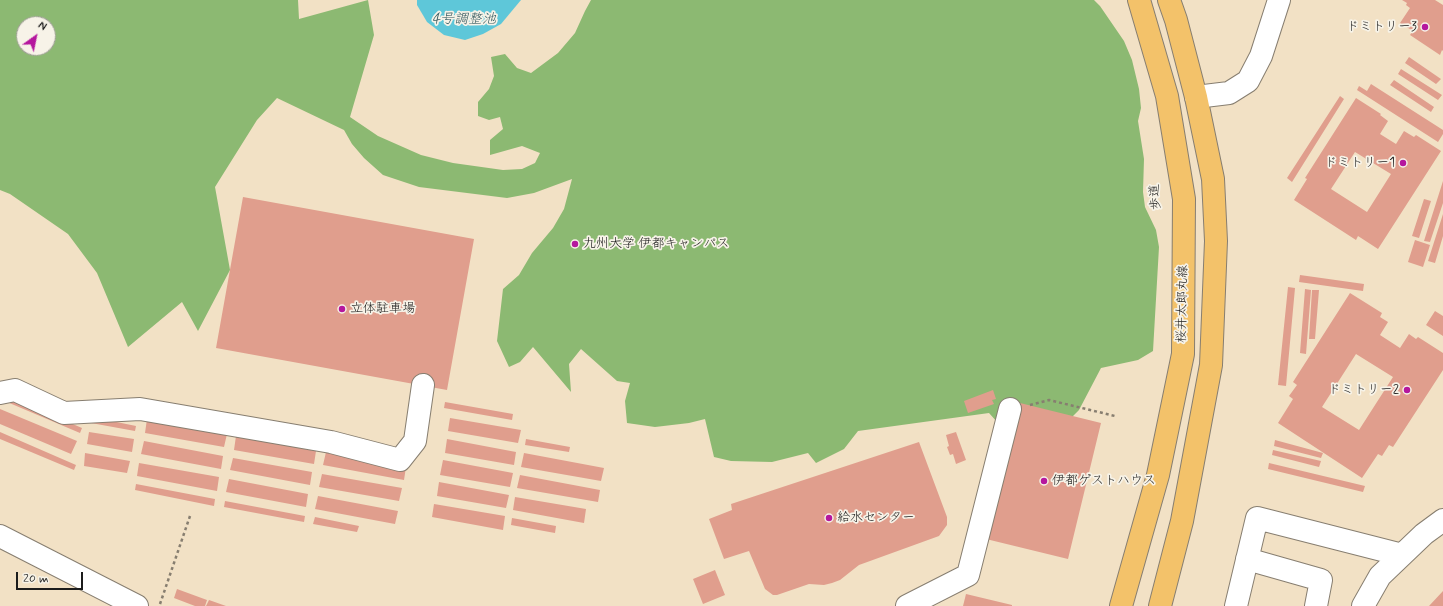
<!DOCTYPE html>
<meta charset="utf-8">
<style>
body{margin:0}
#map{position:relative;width:1443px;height:606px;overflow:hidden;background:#f2e1c5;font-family:Mynerve,sans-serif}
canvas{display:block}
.north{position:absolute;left:16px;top:16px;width:40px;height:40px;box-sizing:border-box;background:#f7f3e8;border:1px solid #9f9d96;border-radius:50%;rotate:33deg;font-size:11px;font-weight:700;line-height:16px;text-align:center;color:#1c1c1c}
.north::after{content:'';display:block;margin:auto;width:14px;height:18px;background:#b5179e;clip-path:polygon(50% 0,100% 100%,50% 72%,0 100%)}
.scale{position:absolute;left:16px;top:572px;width:67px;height:18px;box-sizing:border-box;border:2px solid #1c1c1c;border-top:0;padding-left:5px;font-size:12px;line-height:14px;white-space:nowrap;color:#1c1c1c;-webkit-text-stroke:3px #f7f3e8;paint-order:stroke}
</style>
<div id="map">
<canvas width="1443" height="606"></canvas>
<div class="north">N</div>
<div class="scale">20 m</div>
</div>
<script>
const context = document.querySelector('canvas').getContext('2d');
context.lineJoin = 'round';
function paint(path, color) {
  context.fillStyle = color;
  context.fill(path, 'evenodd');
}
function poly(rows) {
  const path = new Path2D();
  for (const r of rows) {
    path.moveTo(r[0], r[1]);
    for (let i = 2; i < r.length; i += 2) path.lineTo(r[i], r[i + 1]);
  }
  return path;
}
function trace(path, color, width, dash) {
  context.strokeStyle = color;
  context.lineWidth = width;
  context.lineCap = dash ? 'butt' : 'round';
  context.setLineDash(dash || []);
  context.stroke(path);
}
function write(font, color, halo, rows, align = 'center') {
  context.font = font + ' Mynerve,"Klee One",sans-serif';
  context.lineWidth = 3.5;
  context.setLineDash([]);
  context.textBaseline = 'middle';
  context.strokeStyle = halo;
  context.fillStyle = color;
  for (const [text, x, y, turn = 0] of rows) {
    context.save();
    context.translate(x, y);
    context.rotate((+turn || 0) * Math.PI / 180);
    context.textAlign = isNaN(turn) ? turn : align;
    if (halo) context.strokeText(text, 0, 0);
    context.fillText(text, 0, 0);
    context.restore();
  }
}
paint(poly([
 [0,0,298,0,299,19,368,0,374,35,350,117,378,136,421,155,453,163,503,170,522,169,535,163,540,153,522,146,490,155,490,140,503,129,500,117,489,120,478,116,478,102,489,89,494,76,491,57,505,54,517,68,531,73,558,53,575,33,585,11,591,0,1094,0,1100,6,1124,41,1132,60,1139,89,1141,108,1138,121,1144,159,1143,192,1145,207,1156,230,1159,247,1153,351,1138,360,1101,368,1079,410,1066,423,1007,433,989,413,858,431,844,449,816,463,808,453,772,462,731,461,714,457,705,419,689,423,655,427,627,423,625,401,630,383,617,381,581,349,569,364,571,392,533,347,520,362,509,367,497,341,503,289,519,275,532,253,553,228,564,209,572,179,534,193,507,198,419,187,383,175,364,158,352,144,344,130,277,98,257,120,215,187,230,270,198,331,182,302,128,347,97,273,68,234,10,194,0,190],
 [24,24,48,24,48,48,24,48]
]), '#8cb972');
paint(poly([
 [417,0,521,0,501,24,483,34,465,40,444,35,427,22,417,5]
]), '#5ec7d9');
paint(poly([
 [1402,0,1435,0,1443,5,1443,51,1442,50,1440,55,1410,35,1413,31,1400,23,1410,8,1406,5,1407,3],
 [1409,57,1441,79,1436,84,1405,63],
 [1401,69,1442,95,1438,100,1398,74],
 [1394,80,1434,107,1431,112,1390,85],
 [1371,84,1443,130,1443,134,1438,142,1357,90,1359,86,1367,91],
 [1340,96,1344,99,1292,182,1287,178],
 [1356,98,1381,114,1380,115,1388,121,1380,134,1396,144,1404,131,1414,137,1416,135,1441,151,1378,249,1358,236,1356,240,1294,200,1307,179,1305,178],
 [1355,152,1391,174,1367,212,1331,189],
 [1443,181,1443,203,1430,242,1424,241],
 [243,197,474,239,447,390,216,348],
 [1424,199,1431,201,1419,238,1412,236],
 [1443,214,1443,236,1435,263,1428,261],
 [1415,240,1430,245,1423,267,1408,262],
 [1300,275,1364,284,1363,291,1299,282],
 [1288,287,1295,288,1286,386,1278,385],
 [1305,289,1311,290,1306,354,1300,353],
 [1312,290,1319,290,1315,339,1309,339],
 [1350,293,1382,313,1380,317,1388,322,1380,335,1400,348,1409,334,1416,339,1418,337,1443,353,1443,370,1393,447,1389,445,1382,456,1378,454,1362,478,1278,423,1293,399,1289,396,1297,385,1293,382],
 [1356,354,1393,377,1359,430,1322,407],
 [1435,311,1443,316,1443,336,1426,325],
 [993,390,996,399,992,400,994,404,968,413,964,401],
 [0,393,82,428,80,433,0,399],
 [445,402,513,414,512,420,444,408],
 [1020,403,1101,423,1068,559,986,539],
 [0,409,77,441,71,454,0,424],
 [92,417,136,426,135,431,91,423],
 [450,418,521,430,518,443,448,431],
 [147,419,227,434,224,447,145,433],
 [0,432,76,465,74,470,0,439],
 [89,432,134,439,132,452,87,444],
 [956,432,966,460,956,464,953,454,950,455,947,447,949,446,946,435],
 [236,436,316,451,314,464,234,450],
 [447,439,516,452,514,465,445,453],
 [526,439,570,447,569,452,525,445],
 [1275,440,1323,453,1321,458,1274,446],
 [144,441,223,456,221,469,141,454],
 [919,442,947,517,947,525,939,536,859,565,840,580,832,583,824,585,809,584,777,595,773,595,765,589,749,551,724,559,709,519,732,510,731,504],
 [1273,450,1321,461,1319,467,1272,455],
 [326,452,406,467,404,480,323,465],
 [85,453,130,461,127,473,84,466],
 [524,453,604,468,601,481,521,467],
 [233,458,312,472,310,485,230,470],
 [443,460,513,473,510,487,440,475],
 [139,463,219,477,217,491,137,476],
 [1269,463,1365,486,1363,492,1268,469],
 [322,474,402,488,399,501,319,487],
 [520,475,600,490,598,502,517,488],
 [229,479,308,494,306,507,226,492],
 [439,482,509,495,506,508,437,496],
 [136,484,215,499,214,506,135,490],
 [318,496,398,511,395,524,315,509],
 [515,497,586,509,584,523,513,510],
 [225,501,305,516,304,522,224,507],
 [434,504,505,516,503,530,432,517],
 [315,517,359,526,357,532,313,524],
 [512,518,556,526,555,533,511,525],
 [715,570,725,595,703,604,693,579],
 [177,589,207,600,205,606,195,606,174,598],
 [1443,591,1443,606,1429,606],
 [966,594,1012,605,1012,606,963,606],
 [209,600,226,606,206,606]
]), '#e09e8d');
const minor = poly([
 [1196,97,1229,93,1248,81,1261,56,1279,0],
 [0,393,15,390,64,413,140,409,331,442,400,460,415,441,423,385],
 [0,536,137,606],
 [1247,559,1321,580,1316,606],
 [907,606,968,575,1010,409],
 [1236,606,1257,518,1402,555],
 [1363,606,1380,576,1424,534,1443,520]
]);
const major = poly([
 [1121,606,1158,475,1183,354,1184,199,1167,96,1139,0],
 [1160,606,1182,521,1211,365,1216,241,1213,179,1196,97,1176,20,1169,0]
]);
trace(minor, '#877e70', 24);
trace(major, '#877e70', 24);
trace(poly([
 [1030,405,1049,400,1115,416],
 [160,604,190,516]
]), '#877e70', 2.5, [3, 3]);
trace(minor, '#fff', 22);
trace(major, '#f3c26a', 22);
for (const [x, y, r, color] of [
 [1425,27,4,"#b5179e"],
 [1403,163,4,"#b5179e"],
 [575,244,4,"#b5179e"],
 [342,309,4,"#b5179e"],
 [1407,390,4,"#b5179e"],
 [1044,481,4,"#b5179e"],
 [829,518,4,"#b5179e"]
]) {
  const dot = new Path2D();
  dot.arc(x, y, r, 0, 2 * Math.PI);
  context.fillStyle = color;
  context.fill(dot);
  trace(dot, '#f7f3e8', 1.5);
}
write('13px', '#1c1c1c', '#f7f3e8', [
 ["ドミトリー3",1417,27,"right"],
 ["ドミトリー1",1395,163,"right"],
 ["九州大学 伊都キャンパス",583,244],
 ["立体駐車場",350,309],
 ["ドミトリー2",1399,390,"right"],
 ["伊都ゲストハウス",1052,481],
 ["給水センター",837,518]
], 'left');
write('13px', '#1c1c1c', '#f7f3e8', [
 ["歩道",1156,197,-94],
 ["桜井太郎丸線",1183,304,-89]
]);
write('italic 14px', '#33585e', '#f7f3e8', [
 ["4号調整池",464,20]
]);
</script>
